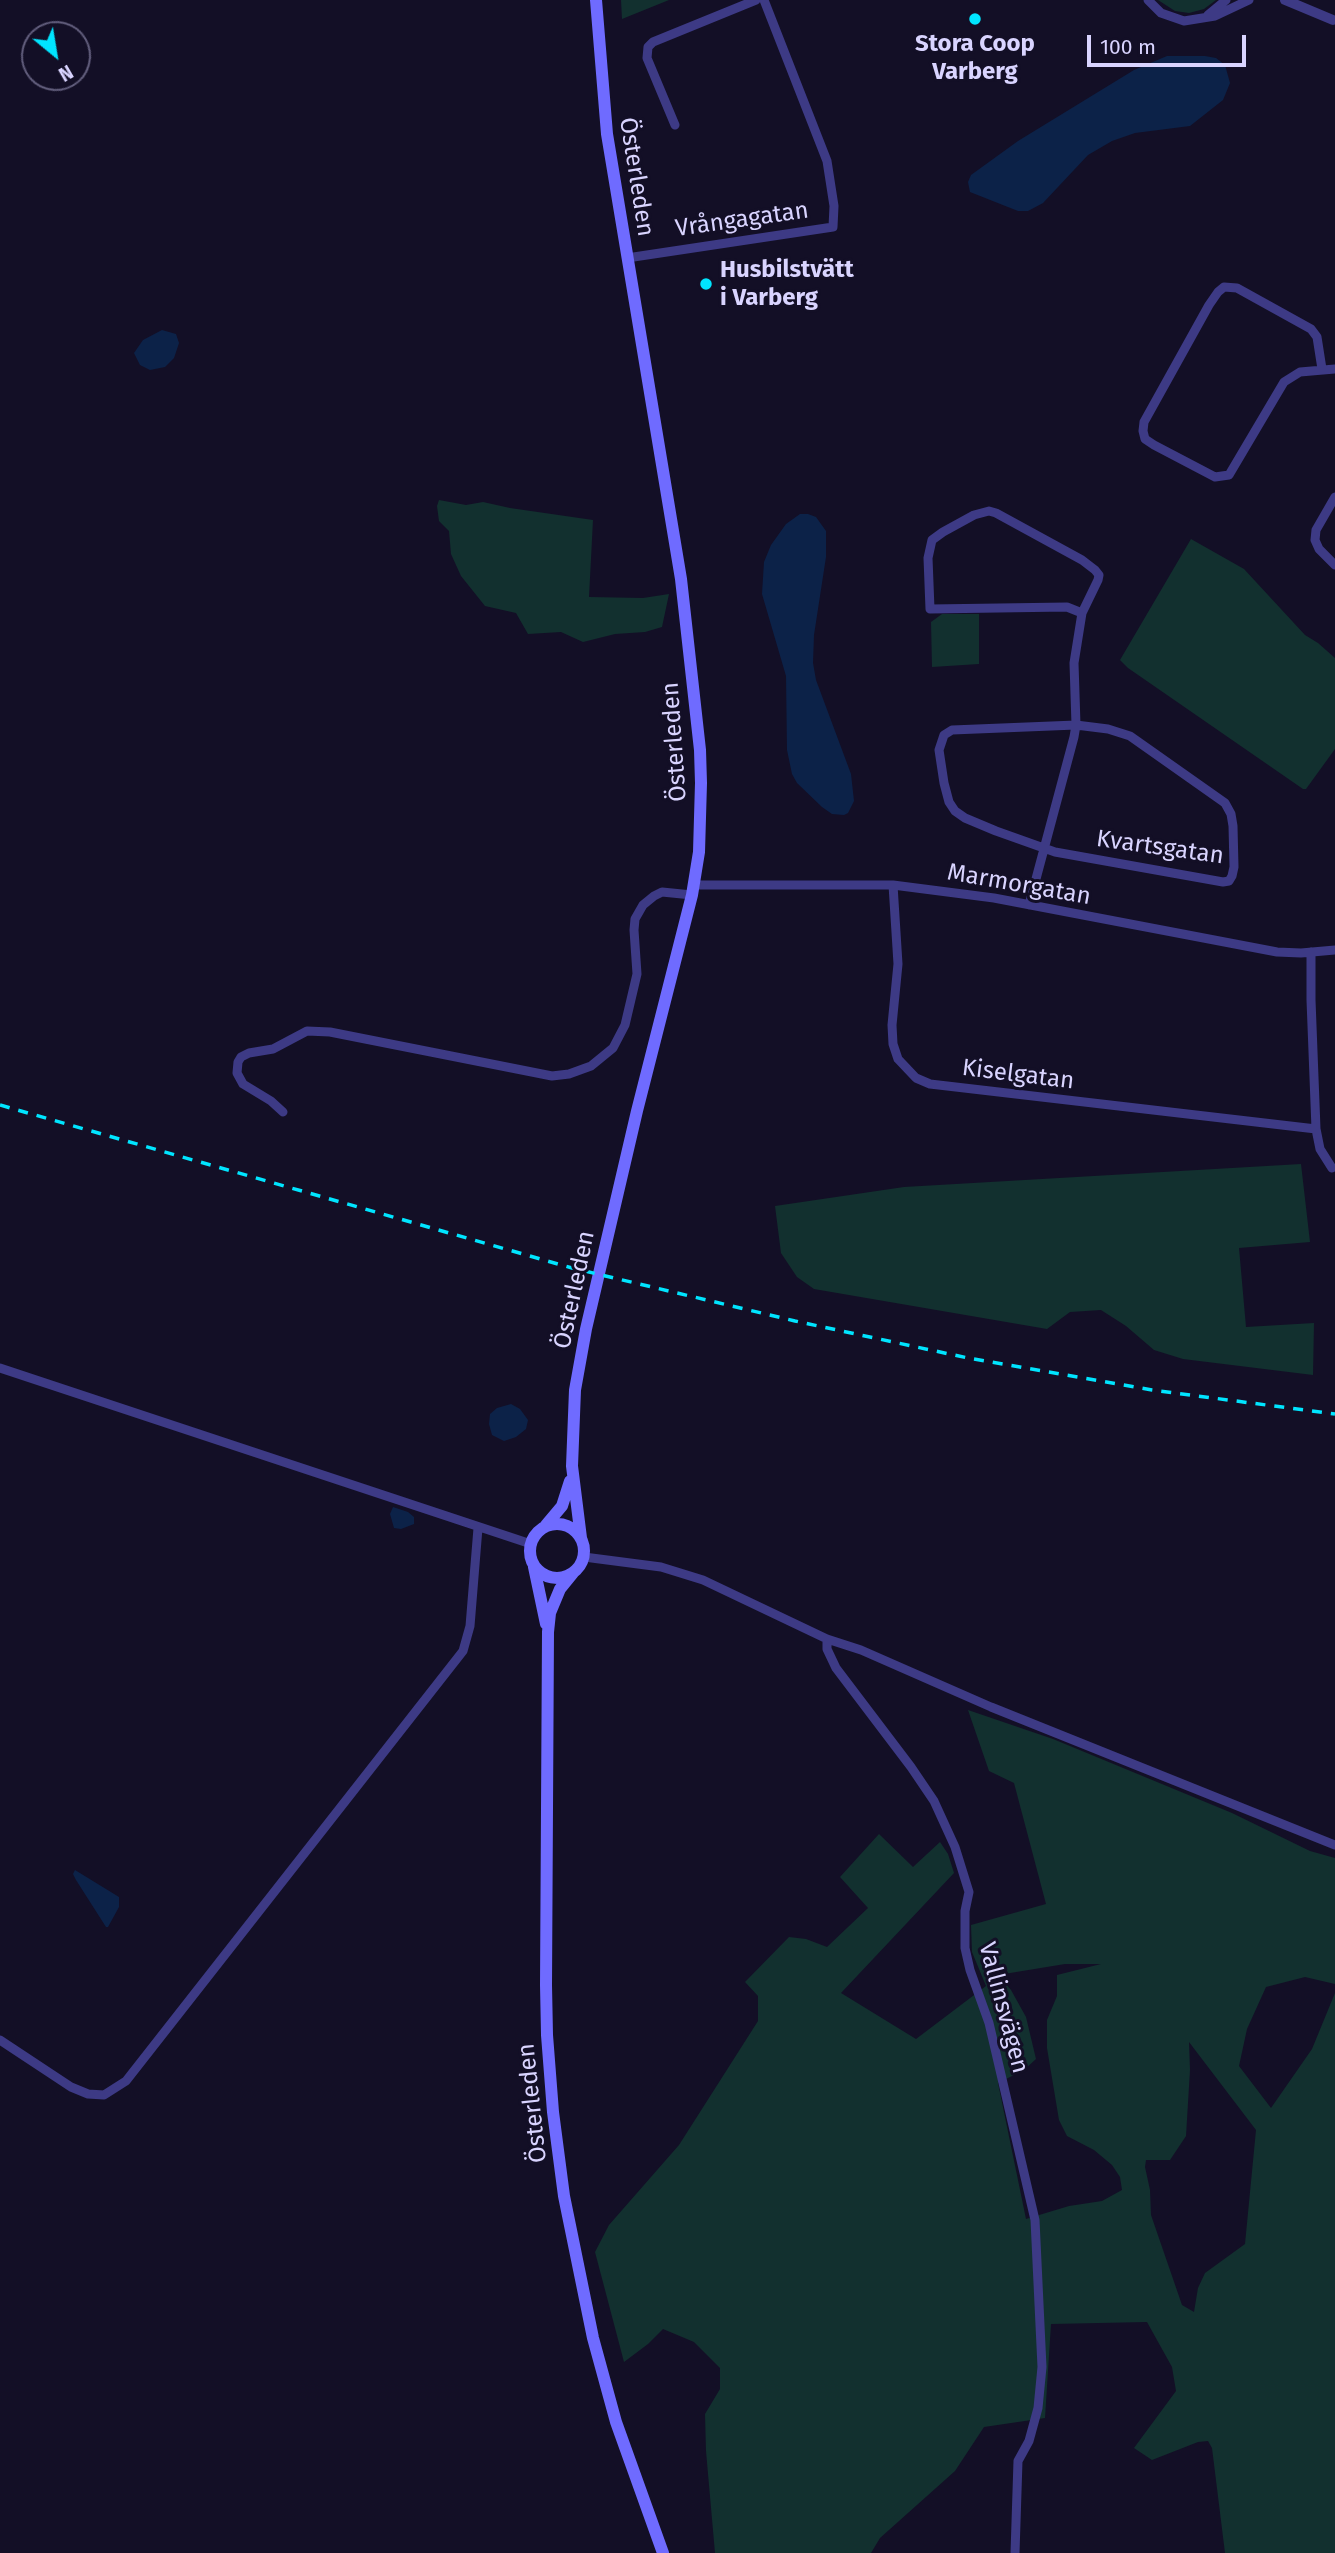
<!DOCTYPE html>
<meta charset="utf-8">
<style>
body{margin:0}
#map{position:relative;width:1335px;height:2553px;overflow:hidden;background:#130f26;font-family:"Fira Sans",sans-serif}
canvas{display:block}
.north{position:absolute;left:21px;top:21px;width:70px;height:70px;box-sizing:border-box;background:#130f26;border:2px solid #625e7d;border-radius:50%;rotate:150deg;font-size:19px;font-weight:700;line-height:28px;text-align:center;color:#d9d4ff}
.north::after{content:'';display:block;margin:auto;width:24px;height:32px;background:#00e5ff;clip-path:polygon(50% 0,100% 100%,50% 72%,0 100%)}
.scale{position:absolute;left:1087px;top:35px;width:159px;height:32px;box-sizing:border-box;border:4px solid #d9d4ff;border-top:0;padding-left:9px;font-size:21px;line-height:24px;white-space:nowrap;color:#d9d4ff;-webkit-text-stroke:5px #130f26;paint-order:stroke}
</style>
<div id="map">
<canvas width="1335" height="2553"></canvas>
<div class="north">N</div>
<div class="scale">100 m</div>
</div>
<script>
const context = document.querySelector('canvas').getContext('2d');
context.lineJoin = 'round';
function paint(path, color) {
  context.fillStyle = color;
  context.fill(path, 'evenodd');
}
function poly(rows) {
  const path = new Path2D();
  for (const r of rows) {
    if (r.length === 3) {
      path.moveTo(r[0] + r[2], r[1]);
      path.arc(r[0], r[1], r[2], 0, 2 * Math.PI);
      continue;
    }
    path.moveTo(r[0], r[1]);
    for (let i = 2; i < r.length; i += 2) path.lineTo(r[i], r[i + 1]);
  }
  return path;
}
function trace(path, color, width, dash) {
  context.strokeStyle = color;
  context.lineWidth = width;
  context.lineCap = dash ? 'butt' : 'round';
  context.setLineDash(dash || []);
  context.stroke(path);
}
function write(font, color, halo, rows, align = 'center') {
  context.font = font + ' "Fira Sans",sans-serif';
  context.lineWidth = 6;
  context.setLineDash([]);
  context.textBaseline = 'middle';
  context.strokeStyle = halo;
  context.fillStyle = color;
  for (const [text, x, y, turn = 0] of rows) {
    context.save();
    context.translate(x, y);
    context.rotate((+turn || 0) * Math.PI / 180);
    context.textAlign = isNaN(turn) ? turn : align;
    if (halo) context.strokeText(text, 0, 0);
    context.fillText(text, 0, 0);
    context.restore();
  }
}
paint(poly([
 [621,0,669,0,622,19],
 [1158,0,1216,0,1204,9,1189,13,1175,11],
 [439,500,466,505,483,502,510,508,593,520,589,597,643,598,669,594,662,627,645,632,615,634,583,642,561,632,528,634,516,613,485,606,461,576,451,554,449,531,439,521,437,506],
 [1191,539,1244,569,1305,635,1318,643,1335,658,1335,749,1306,789,1303,789,1128,668,1120,660],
 [942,614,979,614,979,664,932,667,931,622],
 [1301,1164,1310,1242,1239,1248,1246,1327,1314,1323,1313,1375,1183,1359,1154,1350,1126,1326,1101,1310,1070,1312,1047,1329,814,1289,797,1277,781,1253,775,1206,904,1187],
 [968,1710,1053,1739,1232,1813,1310,1851,1335,1858,1335,1984,1305,1977,1266,1987,1247,2029,1239,2066,1271,2108,1312,2049,1335,1993,1335,2553,1225,2553,1212,2448,1208,2441,1198,2442,1152,2460,1134,2448,1176,2391,1172,2367,1147,2322,1051,2324,1045,2418,984,2427,955,2471,880,2538,871,2553,715,2553,706,2451,705,2414,720,2389,720,2368,694,2342,663,2329,648,2344,624,2362,595,2252,609,2225,679,2145,758,2021,758,1996,745,1982,789,1937,806,1939,827,1947,868,1908,840,1877,879,1834,913,1867,940,1842,948,1854,954,1873,841,1993,916,2039,986,1986,972,1952,971,1925,1046,1904,1014,1783,989,1771],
 [1065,1964,1101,1964,1057,1975,1057,1996,1047,2020,1047,2048,1059,2120,1067,2136,1094,2150,1112,2165,1120,2177,1122,2190,1102,2201,1069,2206,1026,2219,998,2083,1024,2070,1036,2059,1026,2017,1011,1990,998,1975],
 [1189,2042,1256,2130,1245,2244,1205,2273,1198,2288,1194,2312,1182,2305,1151,2215,1150,2190,1145,2167,1146,2160,1170,2160,1186,2136,1190,2070]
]), '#12302f');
paint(poly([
 [1167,56,1205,56,1216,58,1225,65,1230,83,1223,100,1190,126,1135,133,1112,141,1088,155,1043,203,1028,211,1018,211,970,192,968,182,971,175,1018,141,1134,70],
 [162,330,176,334,179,343,174,358,165,367,150,370,140,365,134,353,143,340],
 [800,514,808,514,816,517,826,531,826,557,814,635,813,663,816,680,851,774,854,801,848,813,844,815,832,814,822,807,797,783,792,774,787,750,786,676,762,594,764,562,771,545,786,524],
 [511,1404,520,1409,528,1420,526,1429,516,1437,504,1441,492,1435,489,1424,490,1414,497,1408],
 [393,1507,408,1512,414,1517,414,1524,401,1529,394,1528,390,1514],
 [75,1870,119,1897,119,1907,108,1927,106,1927,76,1880,73,1874]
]), '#0c2248');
trace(poly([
 [1148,0,1161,13,1184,21,1215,16,1249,0],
 [1208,15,1226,0],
 [675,125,647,58,648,47,653,42,756,0],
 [627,258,833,227,834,206,827,161,764,0],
 [1322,369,1317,337,1311,329,1237,288,1224,287,1218,292,1209,305,1144,422,1143,431,1145,439,1154,445,1215,477,1229,475,1284,382,1300,372,1335,369],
 [1335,497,1316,530,1315,540,1319,549,1335,565],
 [1076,725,1108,729,1130,736,1225,803,1231,814,1233,826,1234,867,1232,876,1229,881,1223,882,1055,852,996,831,965,818,955,811,949,802,944,783,939,750,944,735,952,730,1076,725],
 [694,885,893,885,994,898,1277,952,1301,953,1335,950],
 [893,885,898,964,892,1025,893,1044,898,1059,916,1078,930,1084,1316,1129],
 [1029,905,1074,737,1076,725,1074,663,1082,613,1067,607,930,609,928,558,932,540,943,532,974,515,989,511,996,513,1082,560,1095,570,1099,575,1098,580,1082,613],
 [1311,952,1311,1000,1316,1129,1320,1149,1332,1168],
 [283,1112,271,1101,243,1084,237,1073,238,1062,241,1057,249,1053,273,1049,307,1031,330,1032,552,1076,569,1074,591,1066,613,1048,625,1025,637,974,634,930,635,919,643,905,654,896,662,892,692,895],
 [0,1368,531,1544],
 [584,1557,661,1567,703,1580,827,1639,861,1650,991,1707,1335,1845],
 [827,1639,827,1649,836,1668,911,1767,934,1801,955,1847,969,1892,965,1911,965,1948,970,1970,989,2023,1035,2220,1042,2367,1038,2408,1029,2441,1018,2461,1015,2553],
 [0,2040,71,2087,88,2094,104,2095,126,2081,463,1651,470,1626,478,1528]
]), '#3d3a85', 9);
trace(poly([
 [1285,0,1333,20]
]), '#3d3a85', 10);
trace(poly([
 [557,1551,27],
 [546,1525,562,1506,570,1481],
 [581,1538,572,1466,575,1390,586,1329,637,1111,692,895,699,852,701,783,700,750,681,579,607,134,596,0],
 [534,1567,546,1624],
 [573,1573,560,1589,550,1613,548,1632,546,1985,547,2035,553,2112,564,2196,593,2338,616,2422,663,2553]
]), '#6f6bff', 12);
trace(poly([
 [0,1105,572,1268,795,1321,968,1358,1152,1390,1335,1414]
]), '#00e5ff', 3.5, [10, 9]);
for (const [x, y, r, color] of [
 [975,19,7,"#00e5ff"],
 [706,284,7,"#00e5ff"]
]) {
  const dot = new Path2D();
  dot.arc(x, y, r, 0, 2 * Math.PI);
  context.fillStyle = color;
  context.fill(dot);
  trace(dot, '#130f26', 2.5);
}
write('bold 24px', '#d9d4ff', '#130f26', [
 ["Stora Coop",975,44],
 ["Varberg",975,72],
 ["Husbilstvätt",720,270,"left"],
 ["i Varberg",720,298,"left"]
]);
write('24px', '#d9d4ff', '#130f26', [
 ["Österleden",636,177,81],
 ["Vrångagatan",742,220,-8],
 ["Österleden",675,742,-94],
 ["Kvartsgatan",1160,848,8],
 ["Marmorgatan",1019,885,10],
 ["Kiselgatan",1018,1075,7],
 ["Österleden",575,1290,-78],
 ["Vallinsvägen",1003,2008,75],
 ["Österleden",533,2103,-96]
]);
</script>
